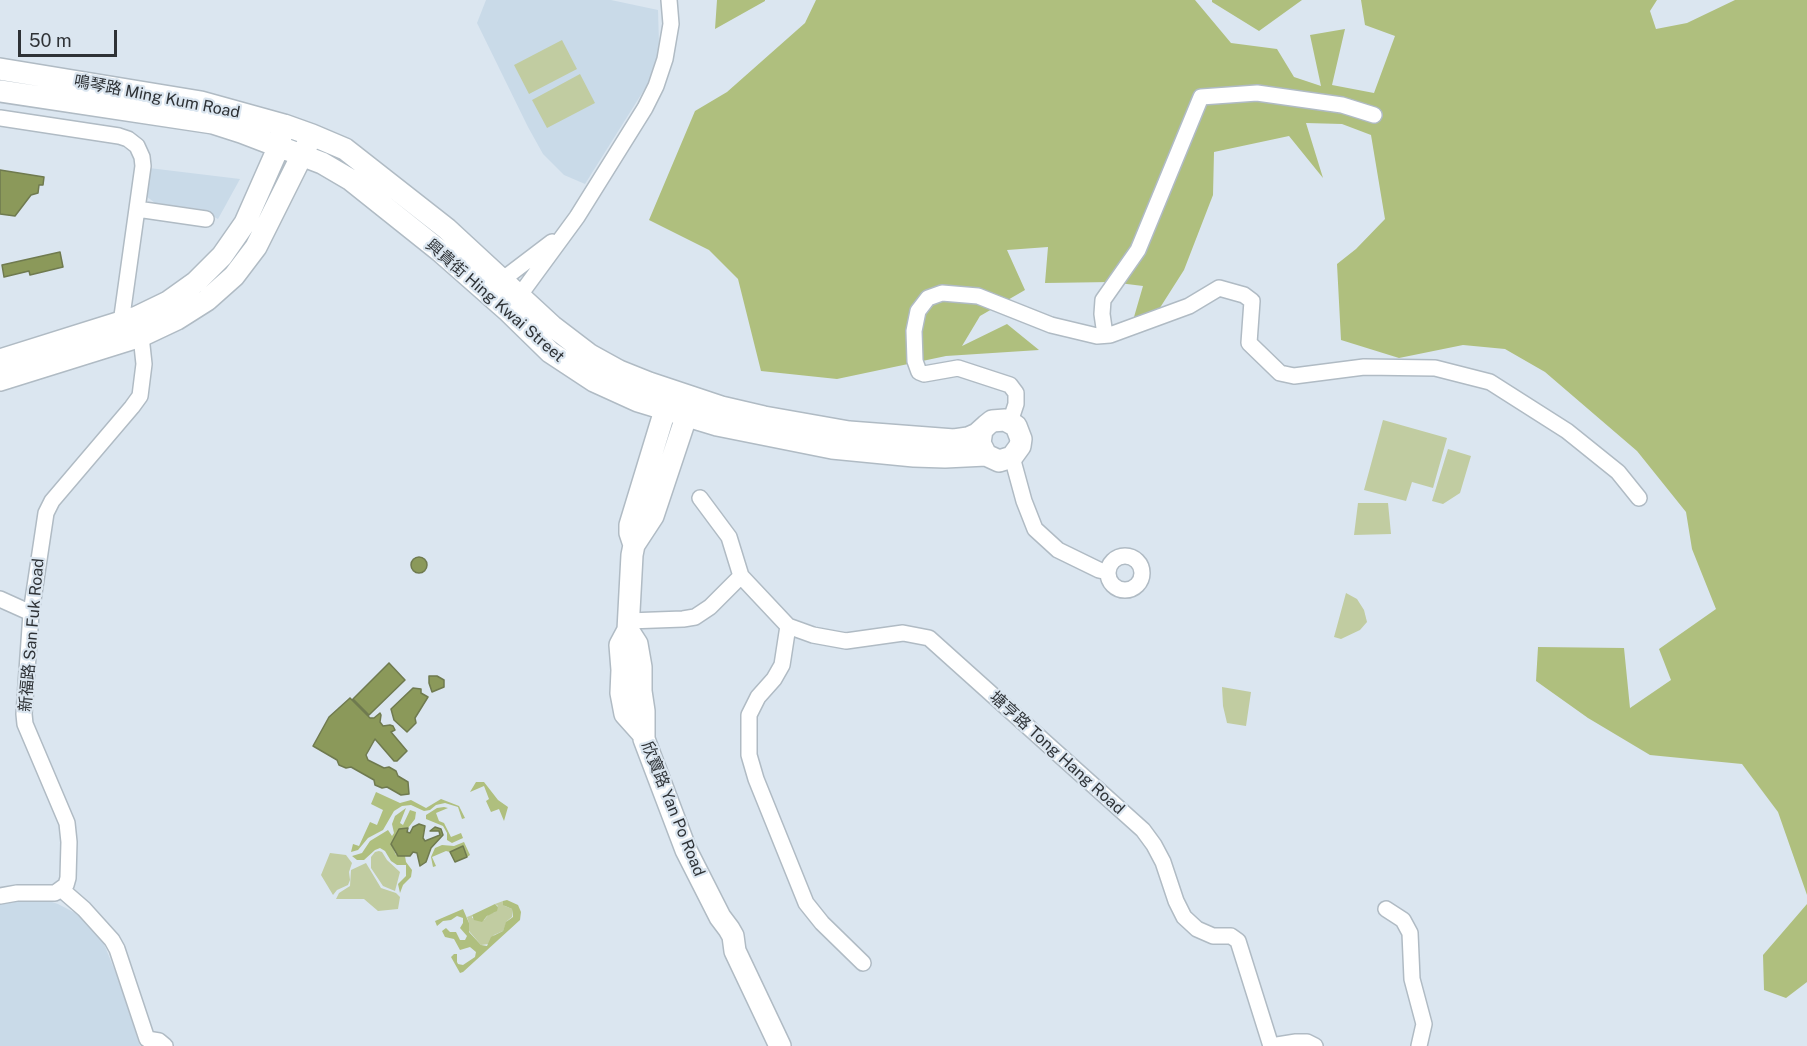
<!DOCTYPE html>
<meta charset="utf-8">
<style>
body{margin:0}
#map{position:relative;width:1807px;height:1046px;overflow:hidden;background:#dbe6f0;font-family:"Public Sans",sans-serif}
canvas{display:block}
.scale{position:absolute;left:18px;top:30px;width:99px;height:27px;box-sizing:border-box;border:3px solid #2e3236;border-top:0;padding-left:8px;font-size:18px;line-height:21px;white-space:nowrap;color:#2e3236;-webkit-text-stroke:4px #dbe6f0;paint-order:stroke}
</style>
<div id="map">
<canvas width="1807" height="1046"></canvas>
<div class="scale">50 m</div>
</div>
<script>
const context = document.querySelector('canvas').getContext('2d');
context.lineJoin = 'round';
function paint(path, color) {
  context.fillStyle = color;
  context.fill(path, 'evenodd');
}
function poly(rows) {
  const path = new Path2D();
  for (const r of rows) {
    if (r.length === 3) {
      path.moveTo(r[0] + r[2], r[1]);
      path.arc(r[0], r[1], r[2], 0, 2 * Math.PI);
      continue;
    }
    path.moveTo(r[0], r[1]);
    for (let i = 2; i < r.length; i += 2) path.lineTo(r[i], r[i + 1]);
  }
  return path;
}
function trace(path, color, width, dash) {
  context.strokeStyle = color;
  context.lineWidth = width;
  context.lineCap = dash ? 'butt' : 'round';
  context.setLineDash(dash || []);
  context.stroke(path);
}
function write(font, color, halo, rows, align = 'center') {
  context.font = font + ' "Public Sans","Noto Sans TC",sans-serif';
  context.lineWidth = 4.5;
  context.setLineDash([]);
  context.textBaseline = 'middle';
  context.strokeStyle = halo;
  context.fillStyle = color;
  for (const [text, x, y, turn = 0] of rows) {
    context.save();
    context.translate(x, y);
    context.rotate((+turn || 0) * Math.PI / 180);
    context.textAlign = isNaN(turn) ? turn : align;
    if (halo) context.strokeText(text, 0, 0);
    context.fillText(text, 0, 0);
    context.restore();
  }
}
paint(poly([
 [486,0,611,0,658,10,659,44,654,74,585,184,564,175,543,154,528,127,477,23],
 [149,168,240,179,218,219,199,209,155,203,146,196],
 [0,900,46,900,58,904,81,916,100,934,119,981,140,1046,0,1046]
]), '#c9dae8');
paint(poly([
 [562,40,577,69,529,94,514,65],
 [580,74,595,103,547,128,532,100],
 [1383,420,1447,438,1433,488,1412,482,1406,501,1364,490],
 [1448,449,1471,456,1460,493,1443,504,1432,501],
 [1358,503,1388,503,1391,534,1354,535],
 [1346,593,1357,599,1364,610,1367,622,1360,630,1341,639,1334,637],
 [1222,687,1251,692,1246,726,1227,723,1223,706],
 [379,851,382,852,387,860,400,872,395,891,383,886,371,868,371,857,375,852],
 [330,853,346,855,352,863,349,872,350,880,348,885,337,890,333,895,321,875],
 [366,863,381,888,396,893,400,897,398,909,378,911,364,899,336,899,339,893,350,886,351,870],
 [503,901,505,906,512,909,512,917,507,921,503,931,494,935,489,944,481,945,469,931,469,923,467,917,472,915,472,918,484,920,489,914,495,912,498,906,495,904]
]), '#c1cca1');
paint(poly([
 [717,0,765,0,765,1,715,29],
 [816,0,1195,0,1231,43,1277,49,1294,77,1321,86,1310,35,1345,29,1332,85,1374,93,1395,36,1365,25,1361,0,1657,0,1650,11,1656,29,1687,23,1735,0,1807,0,1807,895,1778,812,1742,764,1650,755,1588,718,1536,681,1538,647,1624,648,1630,708,1671,680,1659,649,1716,609,1692,549,1686,512,1637,451,1545,372,1505,349,1463,345,1399,358,1341,340,1337,264,1356,249,1385,219,1371,135,1342,124,1306,123,1323,178,1289,136,1214,152,1213,195,1184,270,1149,325,1134,317,1143,286,1111,282,1045,283,1048,247,1007,250,1025,290,980,316,962,346,1007,324,1039,350,946,356,837,379,761,371,738,279,709,250,649,220,695,111,727,92,805,23],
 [1212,0,1302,0,1259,31,1212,2],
 [476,782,484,782,498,800,508,807,504,821,499,809,491,812,486,801,489,799,484,786,470,792],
 [376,792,400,803,411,800,426,808,441,799,459,806,465,818,462,819,458,807,445,803,436,805,430,810,424,811,411,805,402,806,394,811,383,830,368,838,358,850,351,852,353,844,359,846,370,822,377,825,383,810,371,804],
 [444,807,448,808,436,813,439,821,444,823,451,837,461,833,463,838,452,843,447,840,447,833,443,826,426,819,426,815,437,808],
 [406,808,400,823,403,825,410,810,416,812,415,819,408,828,399,829,391,844,396,855,405,856,406,862,412,870,411,877,403,885,400,893,398,884,406,876,406,865,397,865,391,861,385,851,380,848,375,850,364,860,357,860,352,856,362,853,370,841,388,830,392,836,394,833,392,824,395,816],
 [464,842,470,855,467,857,463,846,450,852,446,851,432,857,436,866,433,867,431,857,435,848,442,845,454,846],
 [507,900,518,905,521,912,520,920,463,972,460,973,451,957,454,954,457,954,457,962,458,964,463,965,475,957,476,952,470,947,460,950,454,939,445,937,442,931,446,928,450,932,456,932,460,940,465,940,467,936,460,928,463,923,463,918,457,916,451,920,443,921,437,926,435,921,463,909,469,923,469,932,481,945,487,946,491,937,503,931,506,922,513,917,512,909,503,905,503,901],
 [495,904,498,907,497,911,487,916,482,922,474,920,472,915],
 [1807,904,1807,982,1786,998,1764,990,1763,955]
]), '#afbf7e');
const water = poly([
 [0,170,44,177,43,185,39,185,38,193,31,195,15,216,0,214,0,170],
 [60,252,63,267,30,275,29,271,4,277,2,265,60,252],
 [419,565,8],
 [389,663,405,680,369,715,353,699,389,663],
 [429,676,437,676,444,680,444,687,432,692,429,683,429,676],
 [413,688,421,689,421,693,428,697,415,718,416,723,407,732,394,720,391,709,413,688],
 [350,698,370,718,374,718,380,713,381,715,380,722,383,726,390,725,393,726,395,730,391,732,407,751,397,761,394,761,375,739,366,755,368,760,384,768,389,767,396,771,398,776,408,782,409,794,401,795,387,787,382,788,375,785,374,780,351,767,346,768,339,765,337,760,313,746,329,717,350,698],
 [419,824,425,826,423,838,425,841,440,835,439,831,430,831,435,827,441,829,443,835,431,848,426,862,420,866,417,853,413,852,410,856,398,856,391,844,399,829,408,828,407,832,410,833,413,827,419,824],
 [463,846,467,857,455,862,450,852,463,846]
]);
paint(water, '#8b995a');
trace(water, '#6f7a4f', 1.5);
const street = poly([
 [0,118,119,136,128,139,137,146,142,157,143,166,121,323],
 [137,209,206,219],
 [496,287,502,280,552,242],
 [514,303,577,217,645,108,656,86,665,59,671,24,669,0],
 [1105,335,1102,314,1103,300,1138,250,1201,97,1257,93,1342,105,1374,115],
 [1010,422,1016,404,1016,393,1010,385,958,368,924,374,919,372,915,361,914,331,918,311,928,298,942,293,978,296,1051,325,1097,336,1110,335,1189,306,1219,288,1244,295,1252,301,1249,343,1280,373,1294,376,1364,367,1435,368,1490,382,1567,431,1618,472,1639,498],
 [1012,457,1024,501,1035,529,1058,550,1099,570,1108,572],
 [700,498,729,537,741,576,788,626,813,635,846,641,903,633,929,638,1143,830,1154,845,1163,862,1176,901,1184,917,1197,929,1213,936,1231,936,1238,941,1271,1046],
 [1125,573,17],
 [0,599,31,613],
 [628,621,683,619,695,617,710,607,741,576],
 [788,626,782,665,774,679,758,697,749,715,749,755,756,779,806,903,822,923,863,963],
 [61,889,84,909,112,940,117,949,147,1039,159,1041,165,1046],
 [0,896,17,893,55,893,66,885,68,878,69,842,67,823,25,724,24,714,31,613,46,513,52,501,132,407,140,396,144,364,141,336],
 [1386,909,1403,920,1410,933,1412,979,1424,1024,1419,1046],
 [1271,1046,1296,1042,1307,1042,1315,1046]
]);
const secondary = poly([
 [0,69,201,102,284,125,312,135,345,149,447,229,552,326,590,355,619,371,649,383,721,407,764,417,849,432,954,440,968,438,977,434,987,425,992,421,1005,420,1016,426,1021,439,1020,446,1012,457,999,461,986,455,980,443,982,430,987,425],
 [0,91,213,123,241,132,322,163,351,180,440,251,507,310,550,352,594,381,638,401,717,425,832,448,914,456,945,457,986,455],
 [0,360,137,317,168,302,196,282,222,256,245,223,279,146,282,132],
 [0,380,141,336,177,319,207,300,234,276,256,247,308,143],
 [634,545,630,533,630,525,669,397],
 [628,630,637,644,641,667,641,691,644,711,644,739,686,850,720,917,729,929,733,936,735,951,780,1046],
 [642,733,625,714,621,693,622,670,620,645,628,630,632,555,634,545,653,516,690,405]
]);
trace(street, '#b0bbc4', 18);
trace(secondary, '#b0bbc4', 24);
trace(street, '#fff', 15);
trace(secondary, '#fff', 21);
write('16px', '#2e3236', '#dbe6f0', [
 ["鳴琴路 Ming Kum Road",157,97,11],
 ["興貴街 Hing Kwai Street",495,301,41],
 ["新福路 San Fuk Road",32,635,-85],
 ["塘亨路 Tong Hang Road",1057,753,42],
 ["欣寶路 Yan Po Road",673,809,68]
]);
</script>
